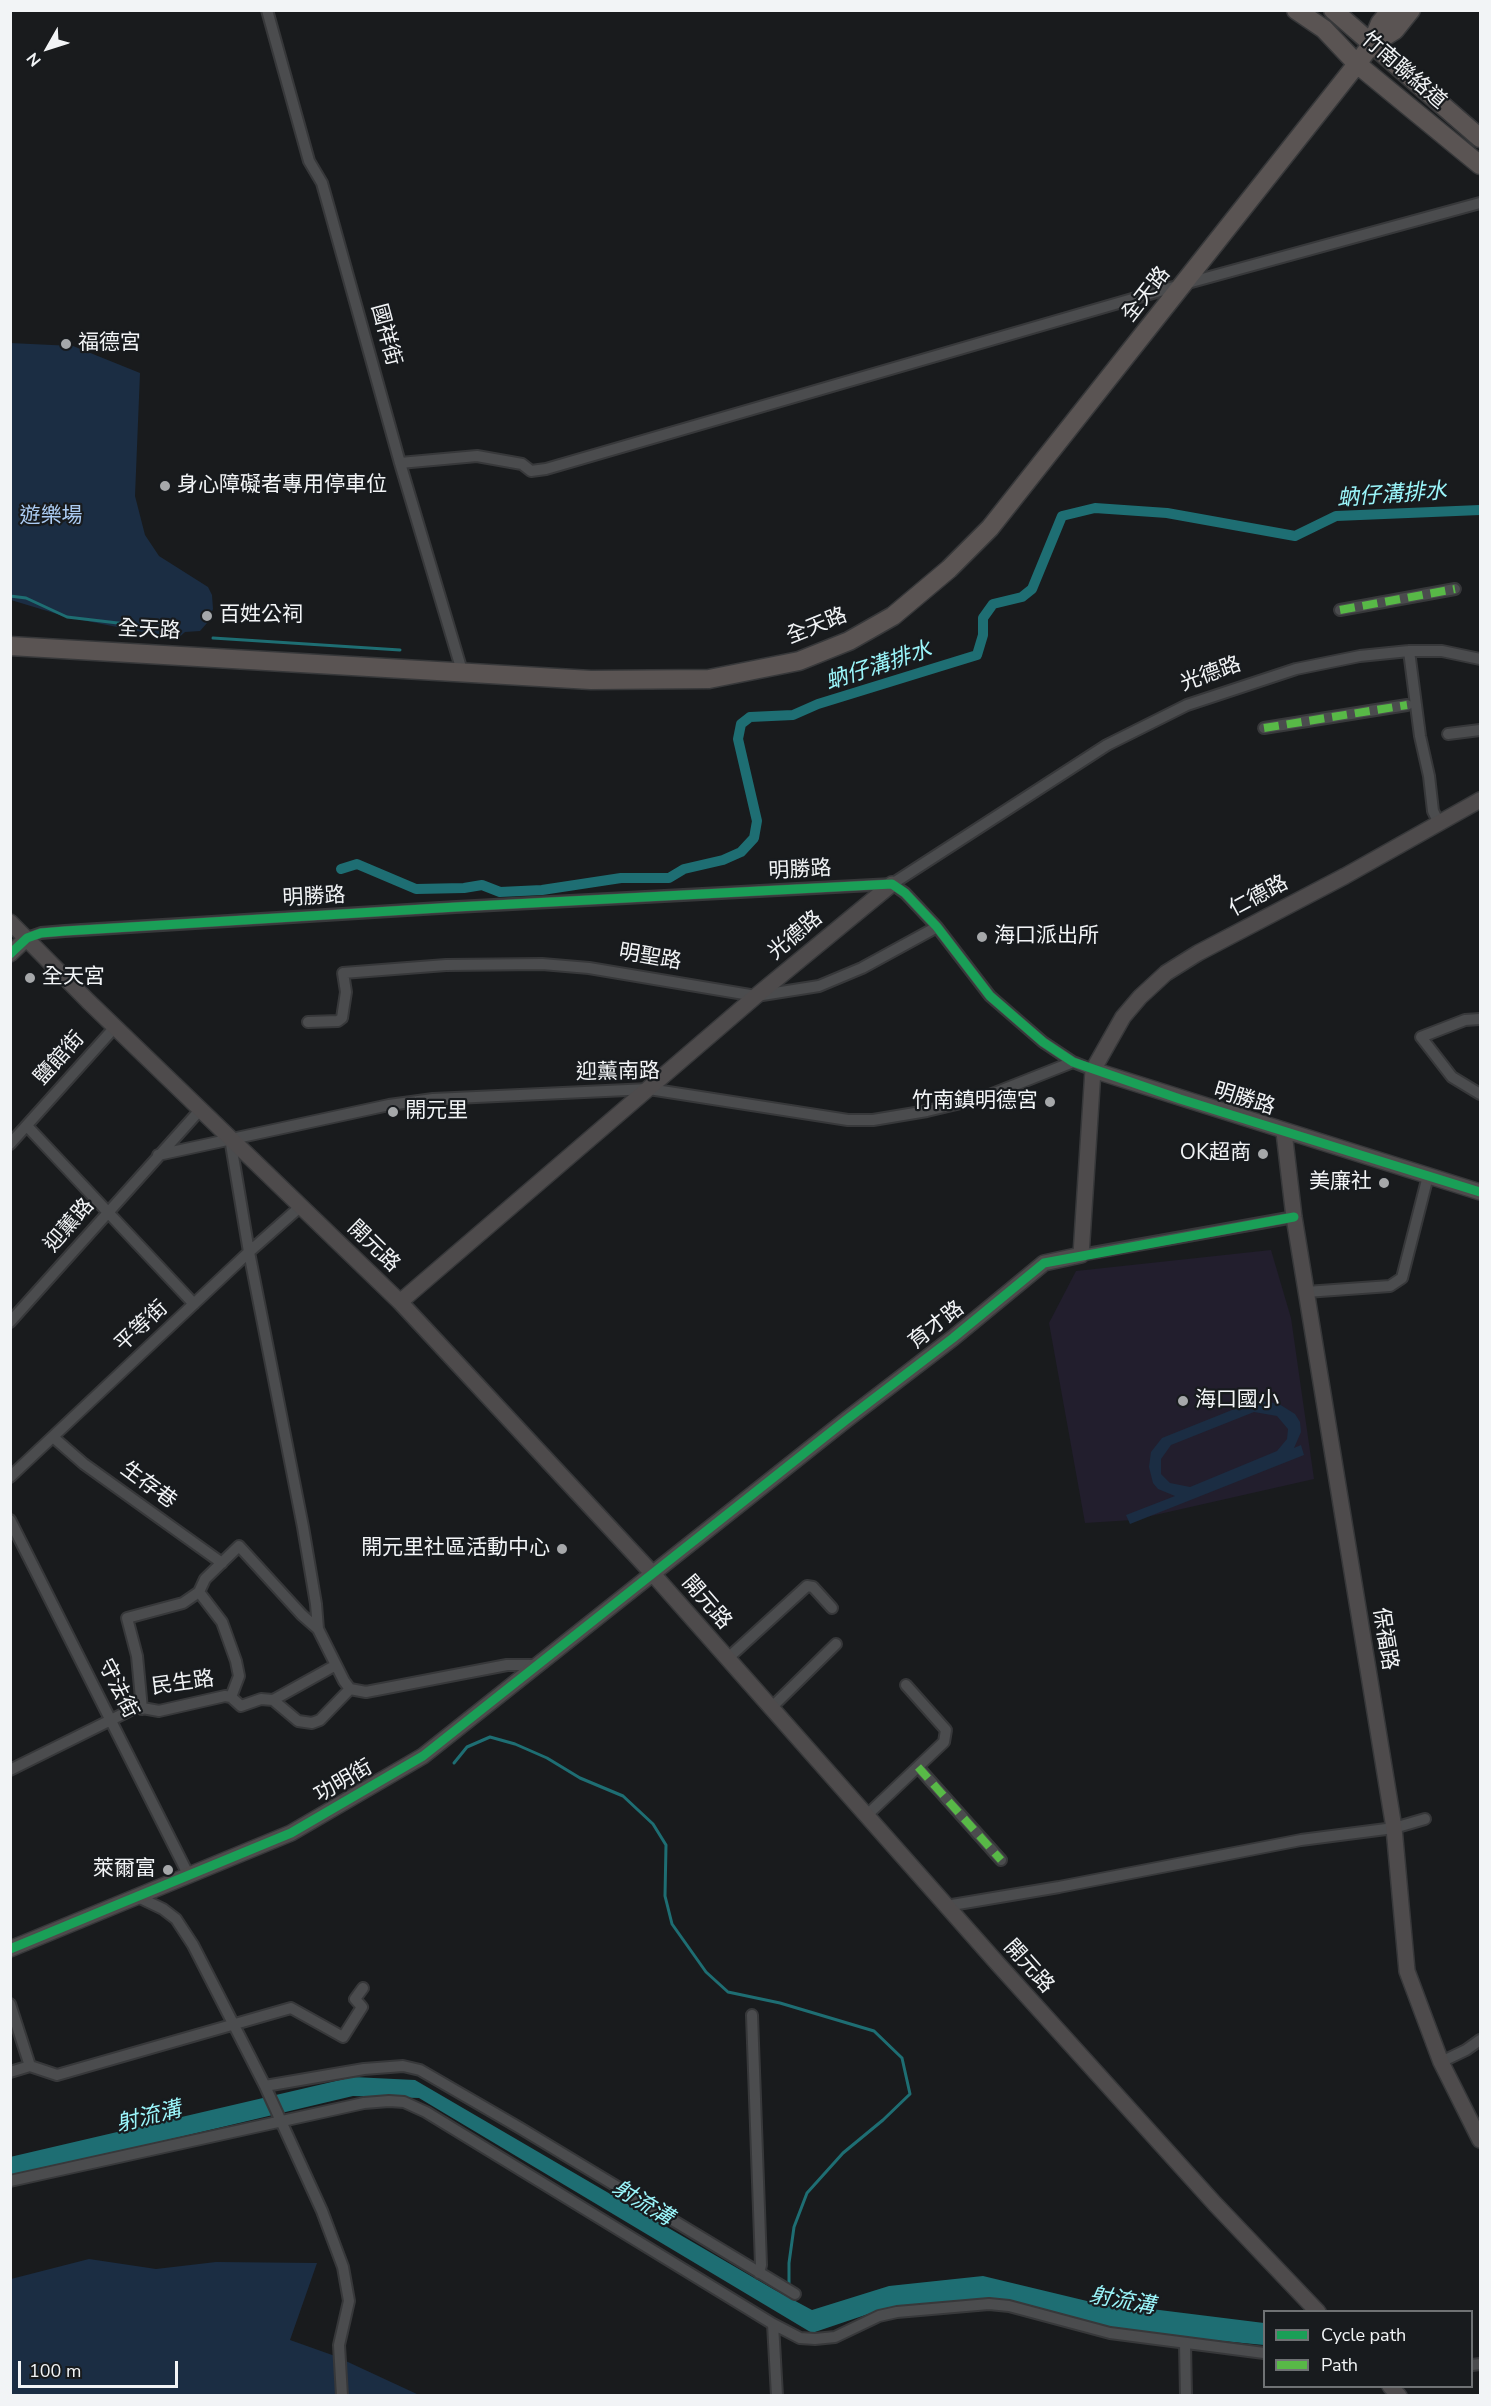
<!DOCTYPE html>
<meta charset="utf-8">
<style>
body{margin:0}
#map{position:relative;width:1491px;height:2406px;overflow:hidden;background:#191b1d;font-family:"Nunito Sans",sans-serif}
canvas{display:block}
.frame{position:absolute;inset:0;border:12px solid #f2f4f6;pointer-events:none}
.legend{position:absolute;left:1263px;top:2310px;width:210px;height:78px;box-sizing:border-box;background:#181b1e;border:2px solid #6f7274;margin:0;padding:8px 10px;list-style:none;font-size:18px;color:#f2f4f6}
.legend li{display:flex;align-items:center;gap:12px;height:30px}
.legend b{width:30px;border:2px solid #6f7274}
.north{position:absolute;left:18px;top:18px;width:60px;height:60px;-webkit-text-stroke:4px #181b1e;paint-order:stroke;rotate:231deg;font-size:16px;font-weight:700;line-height:24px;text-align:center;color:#f2f4f6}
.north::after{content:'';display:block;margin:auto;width:21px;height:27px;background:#f2f4f6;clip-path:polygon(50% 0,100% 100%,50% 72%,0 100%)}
.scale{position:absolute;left:18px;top:2361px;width:160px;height:27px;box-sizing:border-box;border:3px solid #f2f4f6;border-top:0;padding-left:8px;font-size:18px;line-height:21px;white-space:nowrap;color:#f2f4f6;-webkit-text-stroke:4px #181b1e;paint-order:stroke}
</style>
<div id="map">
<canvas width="1491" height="2406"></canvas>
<div class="frame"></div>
<ul class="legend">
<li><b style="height:8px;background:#1a9f57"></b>Cycle path</li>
<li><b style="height:8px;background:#58b947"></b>Path</li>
</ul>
<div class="north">N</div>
<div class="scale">100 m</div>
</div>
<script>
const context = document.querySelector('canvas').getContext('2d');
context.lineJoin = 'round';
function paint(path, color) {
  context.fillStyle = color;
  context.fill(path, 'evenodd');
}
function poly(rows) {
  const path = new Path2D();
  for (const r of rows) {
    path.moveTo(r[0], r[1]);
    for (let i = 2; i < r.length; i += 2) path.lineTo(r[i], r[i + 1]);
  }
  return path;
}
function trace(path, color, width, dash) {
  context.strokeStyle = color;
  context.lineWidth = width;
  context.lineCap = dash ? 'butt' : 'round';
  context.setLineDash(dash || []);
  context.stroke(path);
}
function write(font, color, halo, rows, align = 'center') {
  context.font = font + ' "Nunito Sans","Noto Sans TC",sans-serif';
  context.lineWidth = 4.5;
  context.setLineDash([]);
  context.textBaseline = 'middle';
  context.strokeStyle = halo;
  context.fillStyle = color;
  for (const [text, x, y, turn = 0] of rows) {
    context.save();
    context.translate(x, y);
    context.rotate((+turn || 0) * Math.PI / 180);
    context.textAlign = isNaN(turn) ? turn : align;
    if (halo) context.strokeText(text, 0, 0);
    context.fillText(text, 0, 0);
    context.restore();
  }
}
paint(poly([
 [1271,1250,1291,1318,1314,1479,1133,1520,1085,1523,1049,1323,1076,1271]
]), '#221e2d');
paint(poly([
 [10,343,73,346,140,373,135,496,145,535,159,556,208,587,212,595,213,609,207,623,200,631,185,632,177,639,67,617,11,600],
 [1257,1400,1279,1404,1295,1414,1300,1422,1301,1432,1294,1448,1301,1445,1304,1455,1130,1524,1126,1515,1175,1496,1158,1489,1153,1483,1149,1467,1151,1452,1162,1438],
 [1254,1412,1277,1416,1288,1429,1287,1439,1277,1451,1190,1487,1170,1483,1161,1474,1161,1459,1171,1445],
 [89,2259,156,2269,216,2262,317,2263,290,2340,335,2356,419,2395,11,2396,11,2279]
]), '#1b2d43');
paint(poly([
 [353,2077,415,2080,773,2289,812,2310,889,2286,983,2276,1087,2301,1264,2323,1264,2345,1149,2334,1091,2324,995,2300,886,2308,812,2333,419,2098,353,2096,11,2177,10,2157]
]), '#1e6e73');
trace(poly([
 [10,596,26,598,67,617,177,630],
 [213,638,400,650],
 [454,1763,467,1747,490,1737,515,1744,547,1758,580,1778,623,1796,653,1824,666,1845,665,1896,672,1924,706,1972,728,1992,780,2003,874,2031,902,2058,910,2094,883,2120,843,2153,807,2193,794,2227,789,2263,789,2287]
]), '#1e6e73', 3);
trace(poly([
 [341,869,357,864,416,889,464,888,482,885,500,892,542,890,621,878,669,878,684,869,723,860,741,852,754,838,757,821,738,739,741,724,750,717,793,715,818,704,977,655,983,635,983,618,993,604,1022,597,1032,589,1062,516,1095,508,1167,513,1295,536,1336,516,1480,510]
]), '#1e6e73', 10);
const street = poly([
 [267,10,309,161,322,183,331,215,400,463,462,671],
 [400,463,477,456,522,464,531,471,546,469,1184,284,1480,203],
 [1340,610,1455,589],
 [1409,651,1420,736,1429,776,1433,811,1439,823],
 [1264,728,1407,705],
 [1448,734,1480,730],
 [892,884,1107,745,1187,705,1296,669,1360,656,1409,651,1442,651,1480,659],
 [27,938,41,933,65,931,456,907,892,884,905,893,937,927,990,996,1043,1042,1073,1062,1093,1070],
 [1480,1019,1465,1020,1421,1037,1452,1077,1480,1094],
 [308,1022,338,1021,342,1018,346,992,343,973,446,965,542,964,589,968,756,996,819,986,862,968,937,927],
 [27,1126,194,1304],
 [230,1138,249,1252,303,1527,316,1604,318,1629,344,1681,350,1689,366,1692,507,1665,538,1665],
 [10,1144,115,1027],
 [158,1155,389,1105,433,1099,649,1089,848,1120,873,1120,927,1111,982,1098,1073,1062],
 [1081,1255,1294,1217],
 [1306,1292,1390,1286,1402,1278,1428,1176],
 [10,1322,200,1110],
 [53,1437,84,1464,222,1563],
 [10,1477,249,1252,301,1206],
 [10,1520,189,1876],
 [199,1592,222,1622,236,1661,239,1676,231,1697],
 [727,1659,807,1586,813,1587,832,1608],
 [273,1700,336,1665],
 [771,1708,836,1644],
 [142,1709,137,1656,127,1618,183,1603,199,1592,205,1579,239,1546,302,1615,318,1629],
 [918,1767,1001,1860],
 [10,1770,137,1707,159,1711,225,1696,231,1697,241,1706,261,1699,273,1700,298,1721,312,1723,320,1720,350,1689],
 [866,1816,944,1742,946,1730,906,1685],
 [138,1897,163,1909,176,1919,193,1945,265,2086,322,2211,343,2267,349,2301,339,2345,342,2396],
 [946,1906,1059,1887,1301,1840,1394,1828,1425,1819],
 [10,2004,30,2066],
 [752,2015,761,2265,759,2273],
 [1441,2062,1466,2050,1480,2040],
 [10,2072,30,2066,57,2075,291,2008,343,2037,362,2007,355,1999,363,1988],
 [265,2086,364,2069,403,2066,420,2070,520,2128,795,2294],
 [10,2181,364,2103,389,2101,404,2102,426,2112,773,2324,800,2338,815,2339,835,2337,879,2316,897,2312,989,2304,1009,2306,1110,2333,1264,2353],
 [773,2324,777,2396],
 [1185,2343,1186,2396],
 [1472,2365,1480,2364]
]);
const secondary = poly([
 [10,922,88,1001,400,1302,653,1574,998,1964,1215,2204,1318,2312],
 [10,954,27,938],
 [1093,1070,1480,1192],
 [1284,1132,1294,1217,1394,1828,1407,1971,1441,2062,1480,2140],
 [400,1302,756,996,892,884],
 [10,1949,291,1833,423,1756,846,1420,953,1338,1044,1263,1081,1255,1093,1070,1123,1017,1140,997,1166,973,1198,953,1345,876,1480,800],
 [1390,2386,1399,2396]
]);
const primary = poly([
 [1296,10,1324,29,1357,64,1480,165],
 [1333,10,1480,138],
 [1371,45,1395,30,1411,10],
 [10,646,591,680,709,679,799,661,849,641,893,616,949,569,990,528,1357,64,1371,45,1380,23,1391,10]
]);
trace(street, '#37383a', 14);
trace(secondary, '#37383a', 18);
trace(primary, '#37383a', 21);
trace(street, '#4b4c4e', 10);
trace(secondary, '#4e4b4c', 15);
trace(primary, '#5a5453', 18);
trace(poly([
 [1340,610,1455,589],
 [1264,728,1407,705],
 [918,1767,1001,1860]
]), '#58b947', 8, [15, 8]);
trace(poly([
 [10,954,27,938,41,933,65,931,456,907,892,884,905,893,937,927,990,996,1043,1042,1073,1062,1180,1099,1480,1192],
 [10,1949,291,1833,423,1756,846,1420,953,1338,1044,1263,1294,1217]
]), '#1a9f57', 9);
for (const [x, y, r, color] of [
 [66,344,6,"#a6a8aa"],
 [165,486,6,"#a6a8aa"],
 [207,616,6,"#a6a8aa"],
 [982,937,6,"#a6a8aa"],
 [30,978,6,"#a6a8aa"],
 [1050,1102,6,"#a6a8aa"],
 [393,1112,6,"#a6a8aa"],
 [1263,1154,6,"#a6a8aa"],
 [1384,1183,6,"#a6a8aa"],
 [1183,1401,6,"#a6a8aa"],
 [562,1549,6,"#a6a8aa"],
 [168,1870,6,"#a6a8aa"]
]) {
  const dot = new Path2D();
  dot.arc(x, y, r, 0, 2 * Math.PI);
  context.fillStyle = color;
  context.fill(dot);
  trace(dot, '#181b1e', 2);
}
write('21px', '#f2f4f6', '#181b1e', [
 ["竹南聯絡道",1403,71,41],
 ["全天路",1147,295,-52],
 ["國祥街",385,335,75],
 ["全天路",817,627,-22],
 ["全天路",149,631,3],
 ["光德路",1211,675,-20],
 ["明勝路",800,871,-3],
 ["仁德路",1259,897,-28],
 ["明勝路",314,898,-3],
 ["光德路",796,936,-40],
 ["明聖路",650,958,10],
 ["鹽館街",60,1059,-48],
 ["迎薰南路",618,1073,-1],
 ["明勝路",1244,1100,17],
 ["迎薰路",70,1226,-49],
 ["開元路",373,1247,44],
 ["育才路",937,1326,-38],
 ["平等街",142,1327,-43],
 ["生存巷",148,1486,36],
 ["開元路",706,1603,49],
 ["保福路",1384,1639,81],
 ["民生路",183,1684,-8],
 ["守法街",117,1689,63],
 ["功明街",344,1782,-30],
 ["開元路",1028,1967,48]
]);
write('21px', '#f2f4f6', '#181b1e', [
 ["福德宮",78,344],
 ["身心障礙者專用停車位",177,486],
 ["百姓公祠",219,616],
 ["海口派出所",994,937],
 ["全天宮",42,978],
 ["竹南鎮明德宮",1038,1102,"right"],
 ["開元里",405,1112],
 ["OK超商",1251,1154,"right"],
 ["美廉社",1372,1183,"right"],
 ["海口國小",1195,1401],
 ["開元里社區活動中心",550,1549,"right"],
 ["萊爾富",156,1870,"right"]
], 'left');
write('21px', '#acccf3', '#181b1e', [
 ["遊樂場",51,517]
]);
write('italic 22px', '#9bf6fb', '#181b1e', [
 ["蚋仔溝排水",1392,496,-4],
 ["蚋仔溝排水",879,667,-18],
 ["射流溝",149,2118,-14],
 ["射流溝",642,2204,31],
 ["射流溝",1122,2302,10]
]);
</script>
